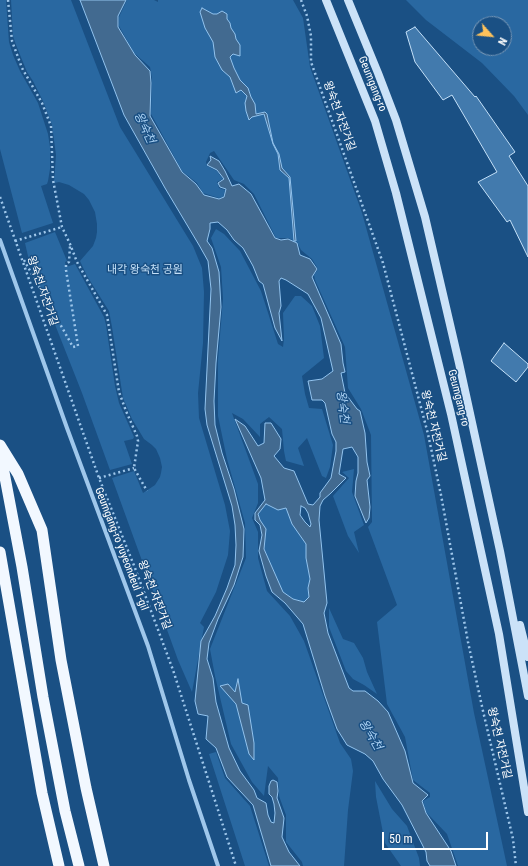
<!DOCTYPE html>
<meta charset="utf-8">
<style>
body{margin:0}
#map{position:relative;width:528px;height:866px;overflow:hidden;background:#1a5084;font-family:"Roboto Condensed",sans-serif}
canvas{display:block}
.north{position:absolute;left:472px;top:16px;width:40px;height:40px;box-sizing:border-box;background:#1a5084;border:1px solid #7696b5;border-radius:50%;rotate:117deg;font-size:11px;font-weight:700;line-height:16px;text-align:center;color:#fff}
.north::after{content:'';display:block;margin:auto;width:14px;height:18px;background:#fec25b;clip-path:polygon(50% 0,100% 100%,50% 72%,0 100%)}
.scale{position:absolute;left:382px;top:832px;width:106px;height:18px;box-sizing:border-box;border:2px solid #fff;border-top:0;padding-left:5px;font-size:12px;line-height:14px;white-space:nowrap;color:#fff;-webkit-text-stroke:3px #1a5084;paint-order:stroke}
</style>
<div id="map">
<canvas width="528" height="866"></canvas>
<div class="north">N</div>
<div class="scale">50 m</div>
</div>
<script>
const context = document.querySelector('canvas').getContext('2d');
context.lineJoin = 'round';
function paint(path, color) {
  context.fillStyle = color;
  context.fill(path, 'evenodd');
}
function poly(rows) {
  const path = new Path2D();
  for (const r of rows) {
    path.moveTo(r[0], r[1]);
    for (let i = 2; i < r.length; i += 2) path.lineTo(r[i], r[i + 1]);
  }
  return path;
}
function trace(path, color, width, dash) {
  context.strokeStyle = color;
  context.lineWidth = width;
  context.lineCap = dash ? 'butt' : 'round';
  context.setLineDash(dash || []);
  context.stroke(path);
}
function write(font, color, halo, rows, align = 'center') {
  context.font = font + ' "Roboto Condensed","Noto Sans KR",sans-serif';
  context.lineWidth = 3;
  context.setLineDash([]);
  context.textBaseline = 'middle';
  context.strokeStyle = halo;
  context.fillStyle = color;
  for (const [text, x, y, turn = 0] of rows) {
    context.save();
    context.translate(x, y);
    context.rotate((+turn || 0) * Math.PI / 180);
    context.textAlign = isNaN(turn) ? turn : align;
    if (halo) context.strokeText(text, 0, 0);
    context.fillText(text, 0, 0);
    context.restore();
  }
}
paint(poly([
 [0,0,6,0,9,42,13,55,20,71,38,103,48,134,50,147,50,169,48,181,47,184,41,186,53,223,22,233,0,149],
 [11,0,71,0,120,127,193,246,202,268,204,292,203,343,198,393,199,418,225,505,230,531,228,555,216,592,200,623,204,627,192,692,178,660,112,478,134,471,143,493,155,485,160,477,161,473,162,467,160,458,156,449,152,445,144,439,132,419,123,398,112,327,109,311,87,276,80,261,93,246,96,238,97,232,97,224,95,212,89,200,84,194,69,185,59,182,54,183,56,155,52,125,43,101,33,81,27,72,16,45,13,36],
 [127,0,154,0,158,2,158,0,293,0,303,18,310,67,362,213,424,435,474,713,507,866,458,866,447,834,426,812,423,801,430,797,430,793,413,780,405,737,387,704,377,622,397,605,368,527,372,522,371,435,361,409,348,388,345,347,315,280,314,275,318,269,312,259,301,250,297,242,288,238,276,238,254,194,244,184,234,180,214,151,210,153,206,162,207,166,217,171,223,179,217,182,219,188,225,190,223,197,219,198,203,193,197,183,182,171,151,114,152,78,150,67,134,53,119,26,119,17],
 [406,0,528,0,528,115,514,96,482,63,426,20],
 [480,24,504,24,504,48,480,48],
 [216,229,224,234,240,251,261,291,278,344,283,347,284,339,283,313,295,296,301,296,312,306,320,326,324,358,302,376,305,394,309,408,322,409,333,445,330,467,326,478,322,476,307,438,298,448,304,466,286,461,284,451,282,429,269,417,260,424,260,437,243,419,232,413,258,484,258,503,252,518,258,532,258,558,267,591,290,616,304,641,340,743,351,759,353,771,348,810,344,866,303,866,302,862,286,842,286,815,279,796,278,778,268,766,264,796,252,782,231,744,215,676,210,649,246,558,245,523,227,459,218,416,218,360,223,299,221,267,211,238],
 [55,232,67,261,65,262,66,267,75,264,104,317,106,325,115,386,119,403,134,437,133,439,124,441,132,464,110,470,82,393,28,256,25,243],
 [354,469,352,492,364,525,354,532,359,553,348,536,333,496,349,478,342,472],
 [266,504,278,510,286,507,292,524,306,544,306,558,310,579,308,588,309,597,304,602,293,599,283,592,264,549,266,529,260,520,258,514],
 [329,608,343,639,354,643,363,658,367,672,377,694,364,685,353,679,346,671,329,627],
 [216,752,225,778,250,806,269,866,245,866,209,754],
 [375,781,392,809,407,826,419,858,420,866,401,866,385,843,376,797]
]), '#2968a1');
const water = poly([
 [80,0,126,0,118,16,118,27,135,55,150,71,151,83,150,116,182,172,196,184,204,195,219,199,224,197,226,189,220,187,218,183,224,179,217,170,207,165,211,160,210,156,219,161,225,171,232,186,239,184,251,194,275,238,281,240,288,239,297,243,300,255,310,259,317,269,312,277,341,344,343,363,345,372,341,373,345,393,357,409,360,411,365,433,367,462,370,476,367,480,370,507,369,518,366,523,355,496,356,481,358,473,358,457,352,447,343,449,339,474,346,478,331,493,323,500,320,506,319,520,327,603,324,613,328,633,349,688,353,691,365,691,378,701,388,712,405,751,413,783,428,795,422,801,426,813,451,851,456,866,430,866,427,861,426,852,402,805,383,779,373,761,365,754,347,745,337,729,325,696,303,624,285,603,272,592,266,576,259,551,262,535,260,525,255,520,255,513,265,500,261,478,235,419,245,426,258,446,264,443,265,423,271,423,281,439,280,449,274,456,284,468,294,471,308,504,313,505,320,497,320,493,331,478,336,451,336,442,332,434,325,403,322,400,312,400,308,381,322,379,333,371,321,318,308,294,286,280,281,278,279,281,281,306,279,313,282,341,275,328,263,284,259,281,253,266,243,248,234,240,227,230,218,222,210,223,210,229,207,241,212,248,219,272,221,307,216,363,214,401,215,425,222,453,234,489,244,529,243,557,234,585,218,619,209,643,207,659,213,678,216,702,229,748,240,771,254,790,257,798,266,803,268,815,271,822,274,823,275,813,274,804,272,797,269,794,269,786,271,781,273,780,277,782,278,791,277,798,284,818,282,837,289,852,300,866,271,866,253,805,227,777,216,748,206,739,208,716,198,714,195,701,201,641,215,616,227,588,235,565,236,545,235,525,232,506,207,425,205,409,211,289,208,261,199,245,165,188,124,115,80,0],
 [266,504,278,510,286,508,292,524,306,544,306,558,310,579,308,588,309,597,304,602,293,599,283,592,264,549,266,529,260,520,258,514,266,504],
 [301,506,305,508,308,513,311,524,310,527,305,522,300,515,301,506],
 [202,8,213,14,217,14,222,11,227,14,227,19,230,23,231,28,235,34,236,39,240,45,240,56,233,54,230,57,234,68,240,80,248,88,251,97,255,104,256,114,265,112,267,114,273,143,279,154,282,168,290,177,296,241,294,241,289,178,280,170,278,154,273,144,264,114,252,117,249,120,246,111,245,103,247,96,241,90,236,93,230,77,222,70,215,57,213,42,205,28,200,12,202,8],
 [238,679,242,703,248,705,254,743,254,760,249,754,236,704,220,686,228,684,235,692,238,679]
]);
paint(water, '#426a90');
trace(water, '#92c3ee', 1);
const building = poly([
 [415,27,475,97,476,96,515,152,509,156,528,186,528,257,510,220,507,222,478,182,497,172,452,95,443,100,415,62,406,32,415,27],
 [504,343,528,364,528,367,516,382,491,361,504,343]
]);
paint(building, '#427aad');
trace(building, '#c4e0f8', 1);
trace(poly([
 [8,0,12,41,22,68,42,103,51,126,53,180,62,227,70,244,77,262,107,315,119,392,126,411,137,436,138,441,134,468,147,491],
 [301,0,307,16,311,36,311,62,383,263,428,434,441,495,468,642,483,711,513,839,516,866],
 [0,197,99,478,135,568,173,670,236,866],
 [15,241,62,227],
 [24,260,73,347,78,346,66,270,66,264,69,262,70,246],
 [99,478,134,468]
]), '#9fc7eb', 2.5, [2, 3]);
trace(poly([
 [0,240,67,428,148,646,189,780,218,866]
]), '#9fc7eb', 4);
trace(poly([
 [326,0,375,121,396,193,451,414,499,634,528,812],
 [348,0,378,73,396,120,425,217,459,363,500,551,528,696],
 [520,625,528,657]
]), '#cbe2f8', 8);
trace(poly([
 [0,445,18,474,42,530,61,660,86,788,104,866],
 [0,451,22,567,43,697,65,811,79,866],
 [0,552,42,793,59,866]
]), '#f2f8ff', 11);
write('11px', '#fff', '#1a5084', [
 ["Geumgang-ro",372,84,68],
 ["왕숙천 자전거길",339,116,70],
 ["왕숙천 자전거길",42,291,71],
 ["Geumgang-ro",458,398,76],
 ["왕숙천 자전거길",433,426,76],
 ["Geumgang-ro yuyeondeul 1-gil",121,549,69],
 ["왕숙천 자전거길",154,595,69],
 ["왕숙천 자전거길",499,743,77]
]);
write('11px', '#c4e0f8', '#1a5084', [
 ["내각 왕숙천 공원",145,270]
]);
write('italic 12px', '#abd1f3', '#1a5084', [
 ["왕숙천",144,128,65],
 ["왕숙천",342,407,83],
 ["왕숙천",370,735,60]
]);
</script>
